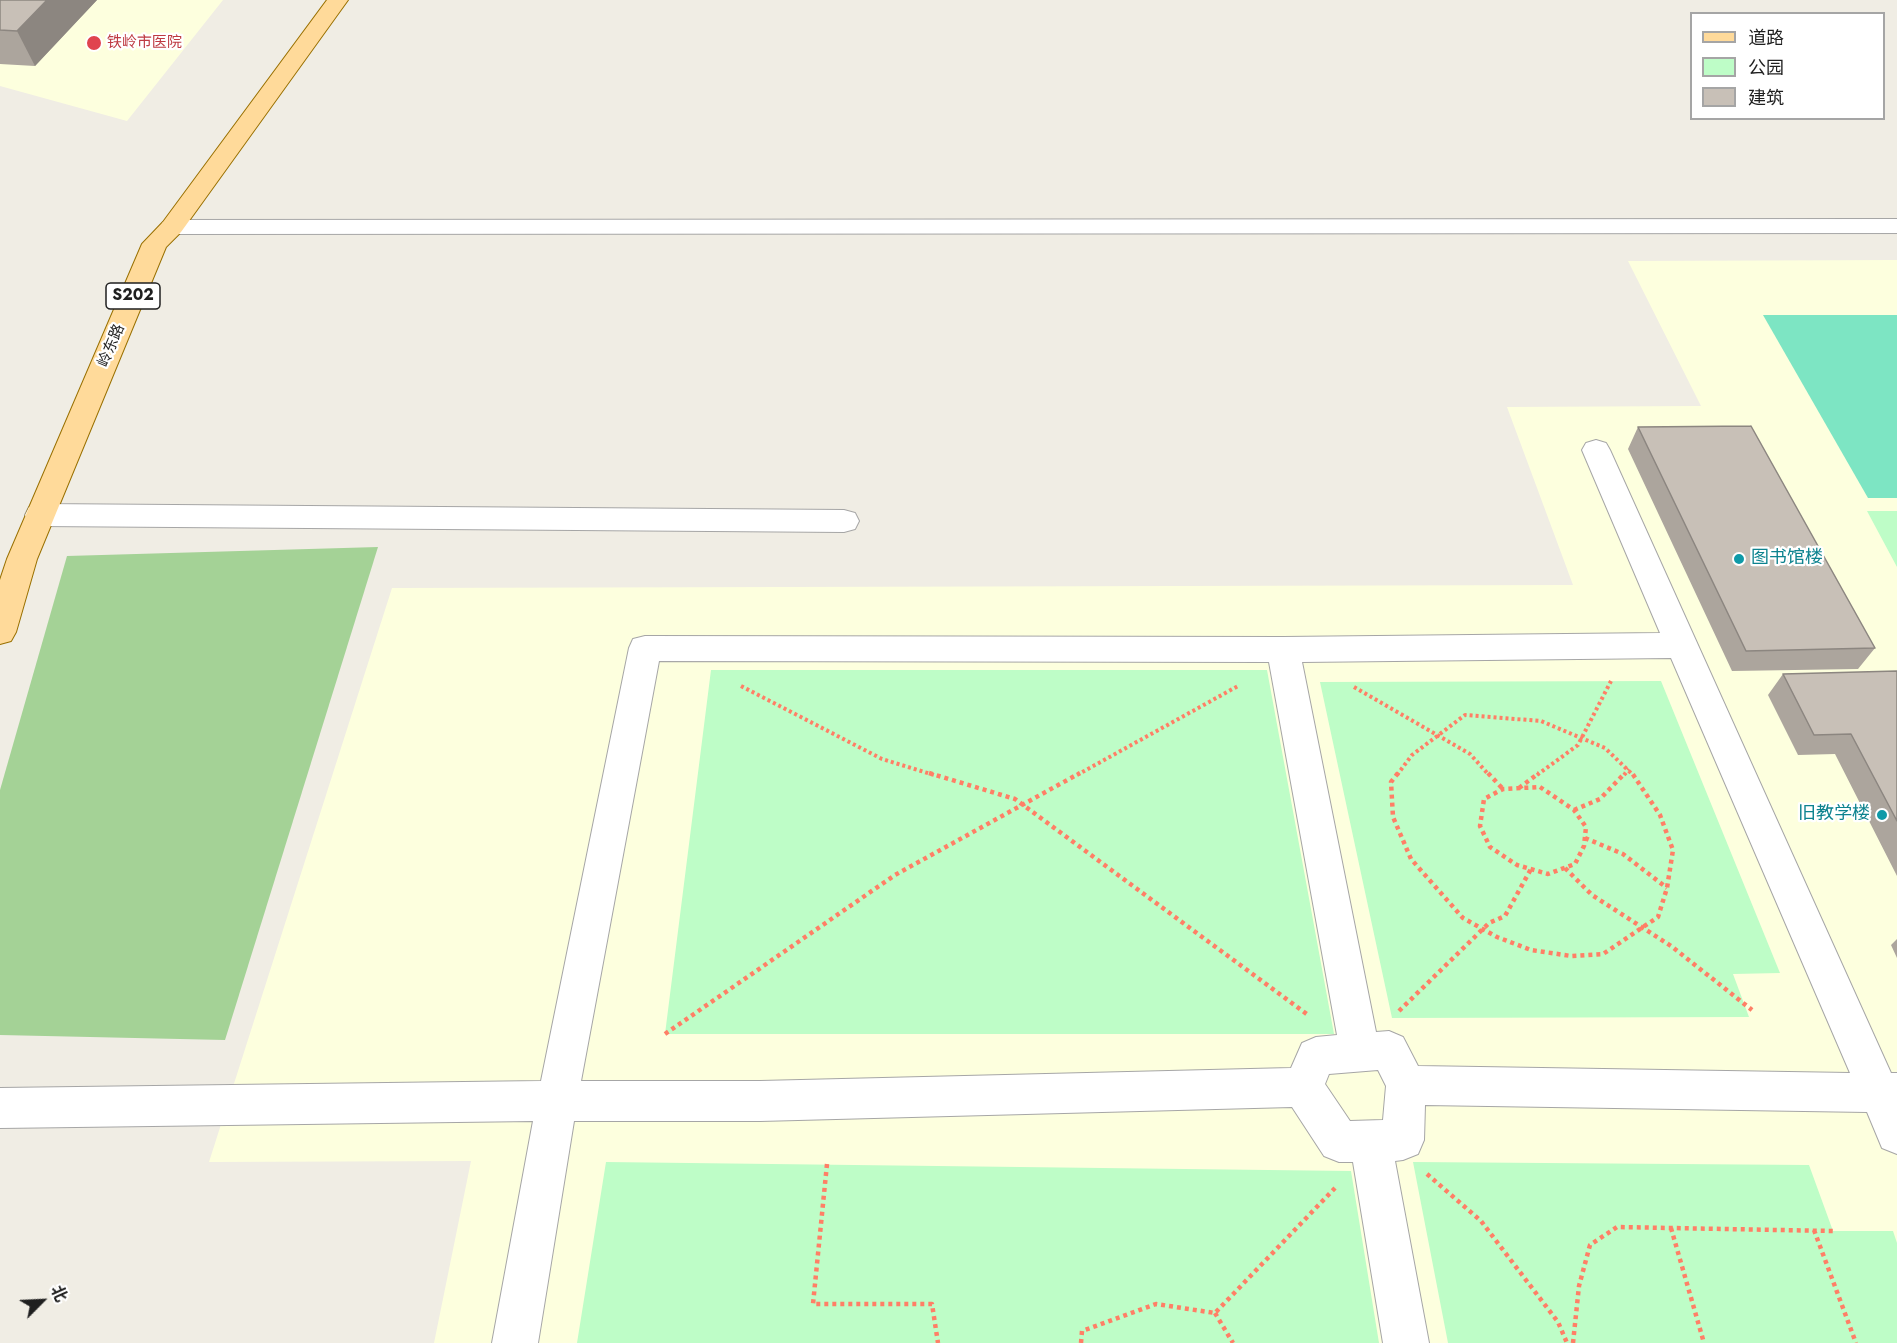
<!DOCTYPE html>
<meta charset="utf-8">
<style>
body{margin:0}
#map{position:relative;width:1897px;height:1343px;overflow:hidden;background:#f0ede4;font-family:Jost,"Noto Sans SC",sans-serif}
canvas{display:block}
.legend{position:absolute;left:1690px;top:12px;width:195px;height:108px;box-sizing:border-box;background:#fff;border:2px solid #a5a5a5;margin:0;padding:8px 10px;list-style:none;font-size:18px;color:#1f1f1f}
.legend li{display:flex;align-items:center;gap:12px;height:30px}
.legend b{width:30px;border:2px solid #a5a5a5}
.north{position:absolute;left:12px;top:1271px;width:60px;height:60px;-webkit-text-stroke:4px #fff;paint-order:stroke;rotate:66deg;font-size:16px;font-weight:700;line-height:24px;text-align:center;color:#1f1f1f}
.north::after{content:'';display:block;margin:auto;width:21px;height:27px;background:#1f1f1f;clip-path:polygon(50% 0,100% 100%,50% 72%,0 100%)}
</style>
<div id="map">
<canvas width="1897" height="1343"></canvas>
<ul class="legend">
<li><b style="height:8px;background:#ffda9a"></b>道路</li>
<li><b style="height:16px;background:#befdc7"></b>公园</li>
<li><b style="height:16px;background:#c8c0b7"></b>建筑</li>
</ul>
<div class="north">北</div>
</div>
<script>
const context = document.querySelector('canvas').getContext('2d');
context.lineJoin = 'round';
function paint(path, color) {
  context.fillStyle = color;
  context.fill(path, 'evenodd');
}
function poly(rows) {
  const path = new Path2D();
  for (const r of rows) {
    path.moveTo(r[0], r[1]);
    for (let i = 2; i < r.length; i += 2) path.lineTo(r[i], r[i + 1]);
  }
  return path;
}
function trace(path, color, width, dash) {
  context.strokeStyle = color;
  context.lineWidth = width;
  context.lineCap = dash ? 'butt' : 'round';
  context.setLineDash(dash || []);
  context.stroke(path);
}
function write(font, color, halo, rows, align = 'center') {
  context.font = font + ' Jost,"Noto Sans SC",sans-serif';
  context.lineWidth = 4.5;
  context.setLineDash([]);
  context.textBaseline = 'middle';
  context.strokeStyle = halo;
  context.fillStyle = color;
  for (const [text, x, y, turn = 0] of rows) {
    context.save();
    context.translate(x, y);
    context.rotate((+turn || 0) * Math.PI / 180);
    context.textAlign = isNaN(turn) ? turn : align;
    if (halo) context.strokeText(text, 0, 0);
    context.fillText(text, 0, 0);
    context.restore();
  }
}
paint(poly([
 [0,0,223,0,127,121,0,86],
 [1897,260,1897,1343,434,1343,471,1161,209,1162,392,588,1573,585,1507,407,1701,406,1628,261]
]), '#fdffde');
paint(poly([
 [378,547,225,1040,0,1035,0,790,67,556]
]), '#a4d296');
paint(poly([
 [1867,511,1897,511,1897,567],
 [711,670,1267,670,1334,1034,665,1034],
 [1661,681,1780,973,1733,974,1749,1017,1392,1018,1320,682],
 [606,1162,1351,1171,1379,1343,577,1343],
 [1413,1162,1809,1165,1833,1231,1893,1231,1897,1243,1897,1343,1448,1343]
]), '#befdc7');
paint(poly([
 [1763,315,1897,315,1897,498,1868,498]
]), '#7de5c3');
const minor = poly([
 [1897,219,1897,233,172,234,163,232,160,227,163,222,172,220,1897,219],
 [1596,440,1606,443,1610,450,1891,1073,1897,1073,1897,1154,1882,1148,1867,1112,1425,1105,1424,1140,1418,1154,1403,1160,1395,1161,1429,1343,1383,1343,1353,1162,1339,1162,1324,1156,1292,1107,760,1121,574,1121,538,1343,492,1343,533,1121,0,1128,0,1088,541,1081,629,648,633,639,645,636,1283,637,1660,633,1582,450,1586,443,1596,440],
 [1671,658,1850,1073,1418,1066,1403,1037,1389,1031,1376,1032,1302,662,1671,658],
 [659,661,1269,662,1337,1035,1316,1037,1302,1043,1291,1068,760,1081,581,1081,659,661],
 [1378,1070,1386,1086,1383,1120,1350,1121,1325,1084,1329,1074,1378,1070],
 [40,504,844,510,855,513,859,521,855,529,844,532,40,526,29,523,25,515,29,507,40,504]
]);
const major = poly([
 [327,0,348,0,181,232,166,247,37,559,16,632,11,641,0,644,0,580,7,559,142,244,163,222,327,0]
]);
trace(minor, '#a6a6a6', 2);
trace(major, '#997000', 2);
trace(poly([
 [741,686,882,759,934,775],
 [1354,687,1470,754,1489,775],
 [1077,775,1238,686],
 [1397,775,1412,755,1465,715,1541,721,1605,748,1633,775],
 [1537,775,1578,745,1611,681],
 [1624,775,1629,769]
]), '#ff7f66', 4, [3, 3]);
trace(poly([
 [929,773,1015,799,1308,1015],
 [1398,773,1391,782,1393,817,1411,859,1463,918,1497,937,1531,950,1571,956,1603,954,1658,917,1667,888,1673,850,1660,815,1632,773],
 [1488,773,1503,789],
 [1540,787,1574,810,1586,827,1584,846,1575,864,1548,874,1517,865,1490,847,1480,826,1484,799,1503,789,1540,787],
 [1519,788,1539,773],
 [1574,810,1600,799,1625,773],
 [1585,838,1623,854,1667,888],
 [1565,868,1592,895,1671,946,1752,1010],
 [1399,1011,1489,923,1505,916,1531,869],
 [665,1034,895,875,1080,773],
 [827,1164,813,1304,932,1304,938,1343],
 [1427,1174,1481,1221,1558,1322,1567,1343],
 [1671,1228,1704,1343],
 [1814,1230,1856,1343],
 [1215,1313,1233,1343],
 [1081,1343,1082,1331,1156,1304,1215,1313,1335,1188],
 [1573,1343,1579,1286,1590,1245,1617,1227,1833,1231]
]), '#ff7f66', 4.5, [4, 4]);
paint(minor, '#fff');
paint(major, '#ffda9a');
paint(poly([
 [0,0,97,0,35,66,0,64],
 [1638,427,1875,648,1858,669,1732,671,1628,449],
 [1897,671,1897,876,1835,754,1798,755,1768,695,1783,674],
 [1897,939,1897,958,1891,945]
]), '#aca59d');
paint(poly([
 [47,0,97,0,35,66,17,31]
]), '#8c8680');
const building = poly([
 [0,0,47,0,17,31,0,30,0,0],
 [1751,426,1875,648,1746,651,1638,427,1751,426],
 [1897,671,1897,821,1851,734,1814,735,1783,674,1897,671]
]);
paint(building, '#c8c0b7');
trace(building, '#8c8680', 1.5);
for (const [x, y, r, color] of [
 [94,43,8,"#e0444e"],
 [1739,559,6,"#0f9aa8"],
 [1882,815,6,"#0f9aa8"]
]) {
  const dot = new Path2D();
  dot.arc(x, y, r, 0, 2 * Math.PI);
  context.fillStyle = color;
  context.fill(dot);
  trace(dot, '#fff', 2);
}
write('15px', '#be3a42', '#fff', [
 ["铁岭市医院",107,43]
], 'left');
write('15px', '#1f1f1f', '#fff', [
 ["岭东路",112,346,-67]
]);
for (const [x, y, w] of [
 [133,296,54]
]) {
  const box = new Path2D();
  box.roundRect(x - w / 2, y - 13, w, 26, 4.5);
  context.fillStyle = '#fff';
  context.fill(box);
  trace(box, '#1f1f1f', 1.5);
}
write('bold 16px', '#1f1f1f', null, [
 ["S202",133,296]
]);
write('18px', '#0d838f', '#fff', [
 ["图书馆楼",1751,559],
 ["旧教学楼",1870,815,"right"]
], 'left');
</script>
